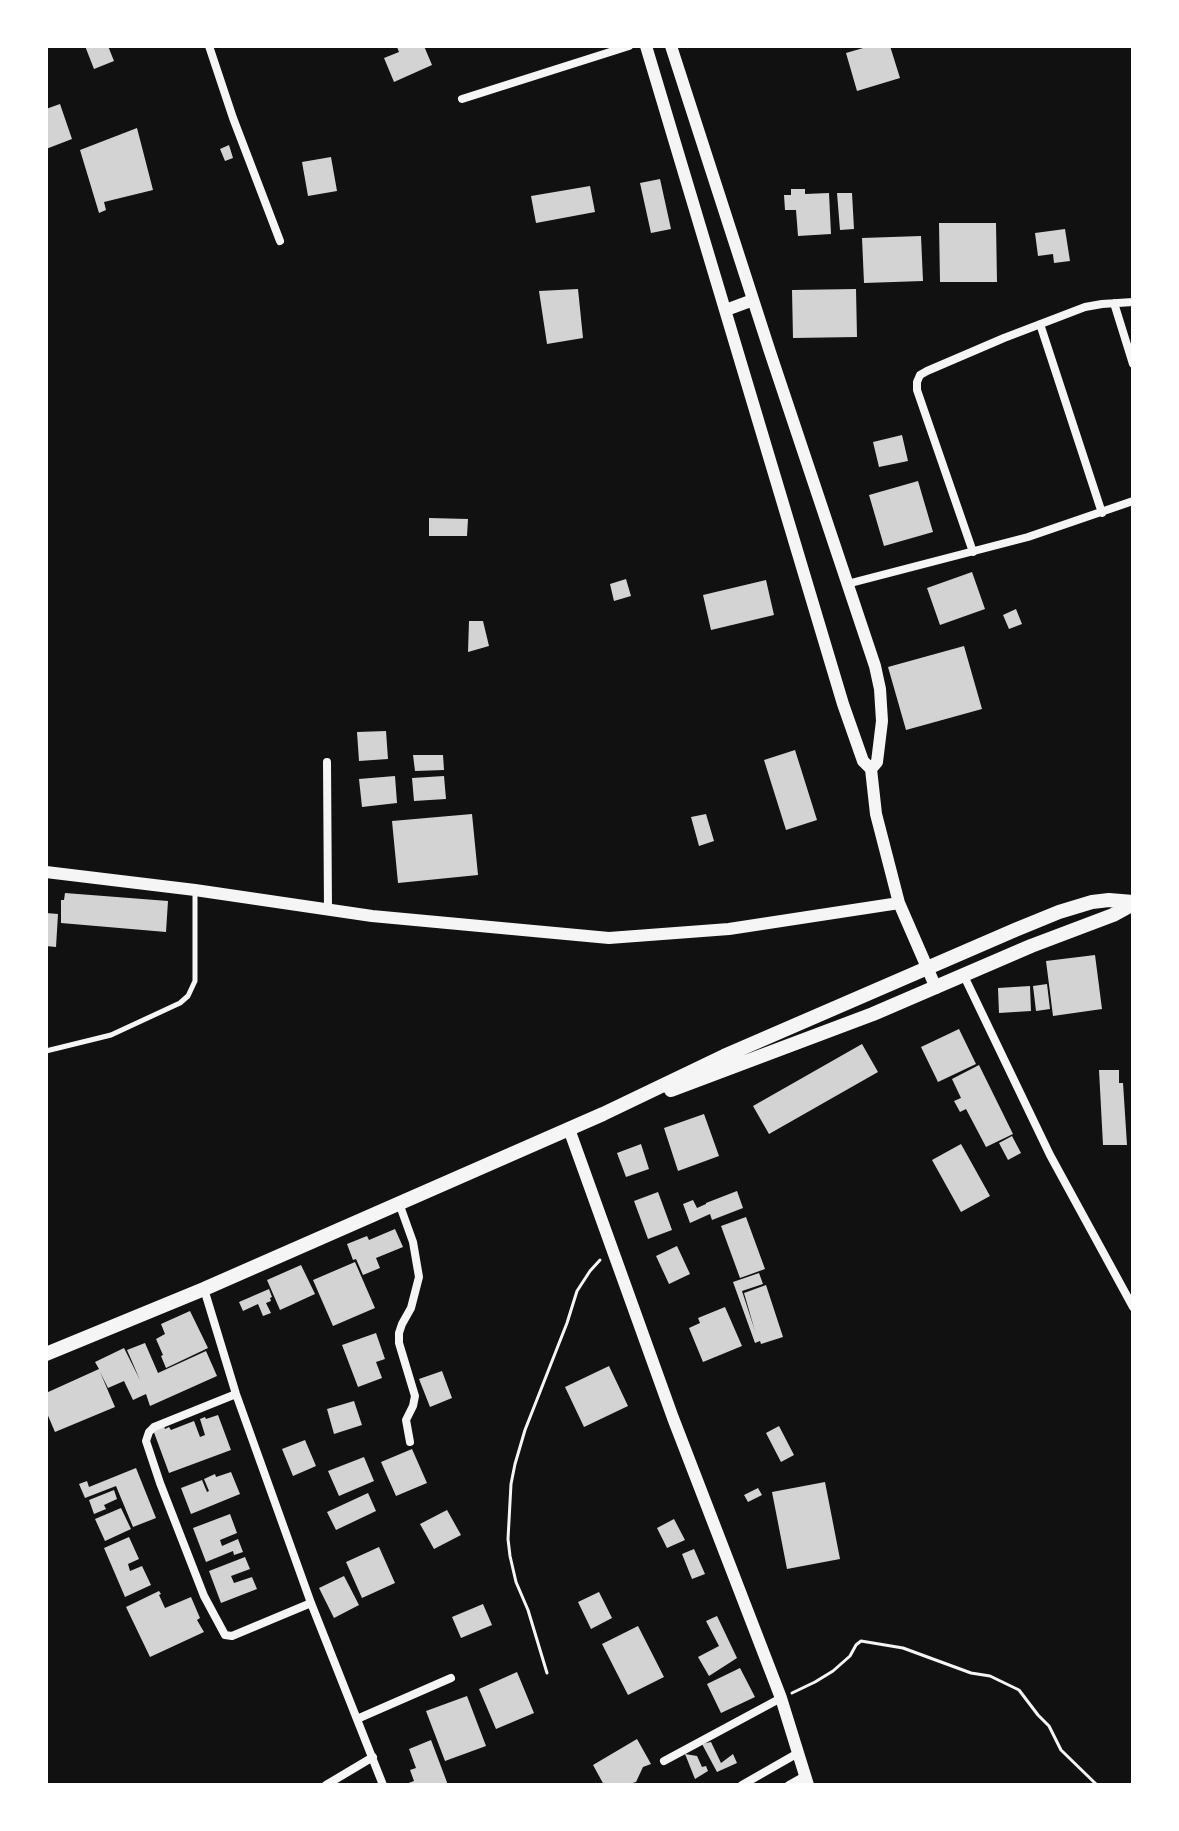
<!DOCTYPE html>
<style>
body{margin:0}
#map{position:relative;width:1179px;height:1831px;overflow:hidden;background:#111;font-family:"Public Sans",sans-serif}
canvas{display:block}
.frame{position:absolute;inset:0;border:48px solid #fff;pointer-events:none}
</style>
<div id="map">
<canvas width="1179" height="1831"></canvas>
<div class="frame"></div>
</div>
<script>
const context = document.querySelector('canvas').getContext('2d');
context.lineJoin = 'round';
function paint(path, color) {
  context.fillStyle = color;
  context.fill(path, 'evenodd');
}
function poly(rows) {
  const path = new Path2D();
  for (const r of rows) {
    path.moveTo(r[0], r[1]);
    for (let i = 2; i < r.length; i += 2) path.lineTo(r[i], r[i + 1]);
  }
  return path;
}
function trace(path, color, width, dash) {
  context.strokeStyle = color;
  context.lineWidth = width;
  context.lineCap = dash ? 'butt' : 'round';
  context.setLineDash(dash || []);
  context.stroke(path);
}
paint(poly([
 [85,46,108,46,114,61,94,69],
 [400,46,424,46,432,65,394,82,384,58,399,52,397,47],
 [870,46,890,46,900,78,857,91,846,53],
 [60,104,72,139,46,149,46,109],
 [137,128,153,190,104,202,106,210,99,213,80,150],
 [229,145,233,158,225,161,220,149],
 [331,157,337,191,308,196,302,162],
 [660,179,671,229,651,233,640,183],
 [590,186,595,212,536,223,531,196],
 [791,189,805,189,805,194,829,193,831,234,798,236,796,210,785,210,784,195,791,195],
 [837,193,852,193,854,229,840,230],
 [939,223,996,223,997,282,940,282],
 [1065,229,1070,261,1054,263,1053,254,1038,256,1035,233],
 [921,236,923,281,864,283,862,238],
 [578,289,583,338,547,344,539,291],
 [856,289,857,337,793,338,792,290],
 [902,435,908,461,879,467,873,442],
 [918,481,933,532,884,546,869,495],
 [429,518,468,519,467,536,429,536],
 [972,572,985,609,940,625,927,588],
 [626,579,631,596,614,601,610,584],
 [766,580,774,615,711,630,703,595],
 [1016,609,1022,624,1009,629,1003,615],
 [469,621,483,621,489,646,468,652],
 [964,646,982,709,906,730,888,667],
 [386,731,388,759,359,761,357,732],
 [795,750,817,820,786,830,764,760],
 [413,755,443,755,444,770,415,771],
 [395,776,397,803,362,807,359,779],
 [444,776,446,799,414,801,412,778],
 [472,814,478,875,398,883,392,821],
 [706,814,714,841,699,846,691,817],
 [65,893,168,901,166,932,61,923,61,900,64,900],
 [46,913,58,914,56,947,46,946],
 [1095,955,1102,1009,1053,1016,1046,961],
 [1047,984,1050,1009,1036,1011,1033,986],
 [1030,986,1031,1011,999,1013,998,988],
 [959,1029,976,1064,938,1082,921,1047],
 [862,1044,878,1072,769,1134,753,1106],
 [979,1065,1013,1134,986,1147,966,1109,960,1112,954,1101,961,1098,952,1079],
 [1099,1070,1119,1070,1119,1083,1123,1083,1127,1145,1103,1145],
 [704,1114,719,1156,678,1171,664,1128],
 [1012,1136,1021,1153,1008,1160,999,1143],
 [641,1144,649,1169,626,1177,617,1153],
 [961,1144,990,1196,961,1212,932,1160],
 [737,1191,743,1208,712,1220,710,1214,690,1223,683,1204,693,1200,697,1208,706,1204,706,1203],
 [658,1192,672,1230,648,1239,634,1201],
 [746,1217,765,1269,740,1278,721,1226],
 [395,1229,403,1247,376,1258,380,1268,363,1275,356,1259,353,1260,347,1244,367,1236,369,1240],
 [677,1246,690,1274,669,1284,656,1256],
 [355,1262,375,1308,333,1326,313,1280],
 [301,1265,315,1294,280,1310,267,1280],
 [759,1273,763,1284,742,1291,755,1331,744,1293,766,1285,783,1337,761,1344,760,1341,755,1343,733,1282],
 [269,1289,272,1297,270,1298,271,1301,266,1303,271,1313,263,1316,258,1304,243,1311,239,1302],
 [725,1307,742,1346,703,1362,689,1328,700,1323,698,1318],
 [190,1311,208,1348,166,1368,161,1356,163,1355,156,1339,165,1334,161,1324],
 [376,1333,385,1359,376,1362,382,1378,358,1387,342,1345],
 [145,1343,158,1373,206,1351,217,1376,150,1406,146,1394,133,1400,124,1381,108,1388,100,1372,115,1407,55,1432,46,1411,46,1393,99,1369,95,1362,124,1348,140,1380,127,1350],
 [609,1366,628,1406,584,1427,565,1387],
 [442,1371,452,1398,430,1407,419,1379],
 [354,1401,362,1425,334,1434,327,1409],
 [218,1415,231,1450,169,1473,152,1427,163,1423,165,1429,169,1427,171,1430,194,1421,200,1437,205,1435,200,1419,205,1417,206,1419],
 [779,1426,794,1455,781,1462,766,1433],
 [305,1440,316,1466,293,1476,282,1449],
 [412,1449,427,1483,396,1496,381,1462],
 [364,1457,374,1481,339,1496,328,1471],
 [136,1468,156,1518,133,1527,116,1486,85,1498,79,1484,87,1481,89,1487],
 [231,1472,240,1494,191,1514,181,1488,202,1480,207,1492,209,1491,204,1479,215,1474,216,1477],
 [825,1482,840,1559,787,1569,772,1492],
 [758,1488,762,1495,748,1502,744,1495],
 [114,1490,117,1499,104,1505,106,1509,94,1514,89,1500],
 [368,1493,376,1511,336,1530,327,1512],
 [121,1508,131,1529,105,1541,95,1519],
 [447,1510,461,1535,434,1549,420,1524],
 [230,1514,237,1533,220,1540,222,1546,238,1539,243,1552,234,1555,233,1551,206,1562,193,1528],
 [674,1519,685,1540,667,1548,657,1528],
 [129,1537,139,1559,128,1564,130,1571,142,1566,151,1585,125,1597,104,1548],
 [379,1547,395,1583,362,1598,346,1562],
 [694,1549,705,1574,692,1579,682,1554],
 [245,1557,250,1569,231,1576,234,1583,252,1577,257,1589,221,1603,209,1571],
 [344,1576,359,1605,334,1618,319,1588],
 [159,1591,161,1594,159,1595,165,1608,191,1597,200,1618,197,1620,204,1632,150,1657,126,1607],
 [599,1592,612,1618,591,1629,578,1602],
 [483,1604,492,1625,461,1638,452,1617],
 [717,1616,737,1658,709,1676,698,1657,719,1646,706,1621],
 [638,1626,664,1677,628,1695,602,1644],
 [740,1668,755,1697,721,1713,707,1684],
 [517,1672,534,1713,496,1729,479,1689],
 [467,1696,486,1746,445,1761,426,1711],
 [637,1739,651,1764,643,1767,636,1782,625,1785,604,1785,593,1765],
 [431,1740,448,1785,403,1785,414,1781,410,1770,416,1768,409,1749],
 [711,1742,721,1763,733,1754,737,1763,717,1772,702,1744],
 [685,1754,697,1756,702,1767,706,1766,708,1771,695,1779]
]), '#d3d3d3');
trace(poly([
 [547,1673,528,1610,516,1582,510,1556,508,1539,511,1484,515,1464,525,1430,567,1323,577,1291,590,1271,600,1260],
 [792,1693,815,1682,833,1671,850,1656,856,1645,861,1641,903,1648,971,1673,990,1676,1019,1690,1038,1715,1049,1726,1061,1750,1097,1785]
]), '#f5f5f5', 3);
trace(poly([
 [46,1051,111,1035,180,1003,188,996,195,981,195,891]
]), '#f5f5f5', 5);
trace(poly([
 [209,46,233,118,280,241],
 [462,99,629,46],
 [1114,303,1133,364],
 [1040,324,1102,513],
 [973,552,917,390,917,382,920,375,927,371,1004,338,1085,307,1102,304,1133,302],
 [847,584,1028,537,1133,501],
 [327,762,328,909],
 [964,976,1050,1155,1133,1307],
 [399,1203,413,1242,419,1277,411,1308,402,1324,399,1333,399,1343,415,1396,413,1406,406,1420,410,1442],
 [204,1289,236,1394,311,1603,383,1785],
 [236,1394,154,1427,149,1432,146,1441,160,1483,204,1596,225,1635,232,1636,311,1603],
 [357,1719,451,1678],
 [664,1761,781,1698],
 [326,1785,373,1757],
 [742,1785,798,1753],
 [789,1785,805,1776]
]), '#f5f5f5', 8);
trace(poly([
 [646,46,843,704,863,761,871,769,876,814,899,903,936,988],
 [671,46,770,352,875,666,880,689,882,721,877,762,871,769],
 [726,310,753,300],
 [46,872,195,890,372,916,609,938,729,929,899,903],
 [569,1129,673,1418,781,1698,808,1785]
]), '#f5f5f5', 12);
trace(poly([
 [671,1090,873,1014,1031,946,1113,915,1133,904],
 [46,1354,204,1289,603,1114,724,1056,1015,930,1059,912,1092,902,1109,900,1133,902]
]), '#f5f5f5', 14);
</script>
